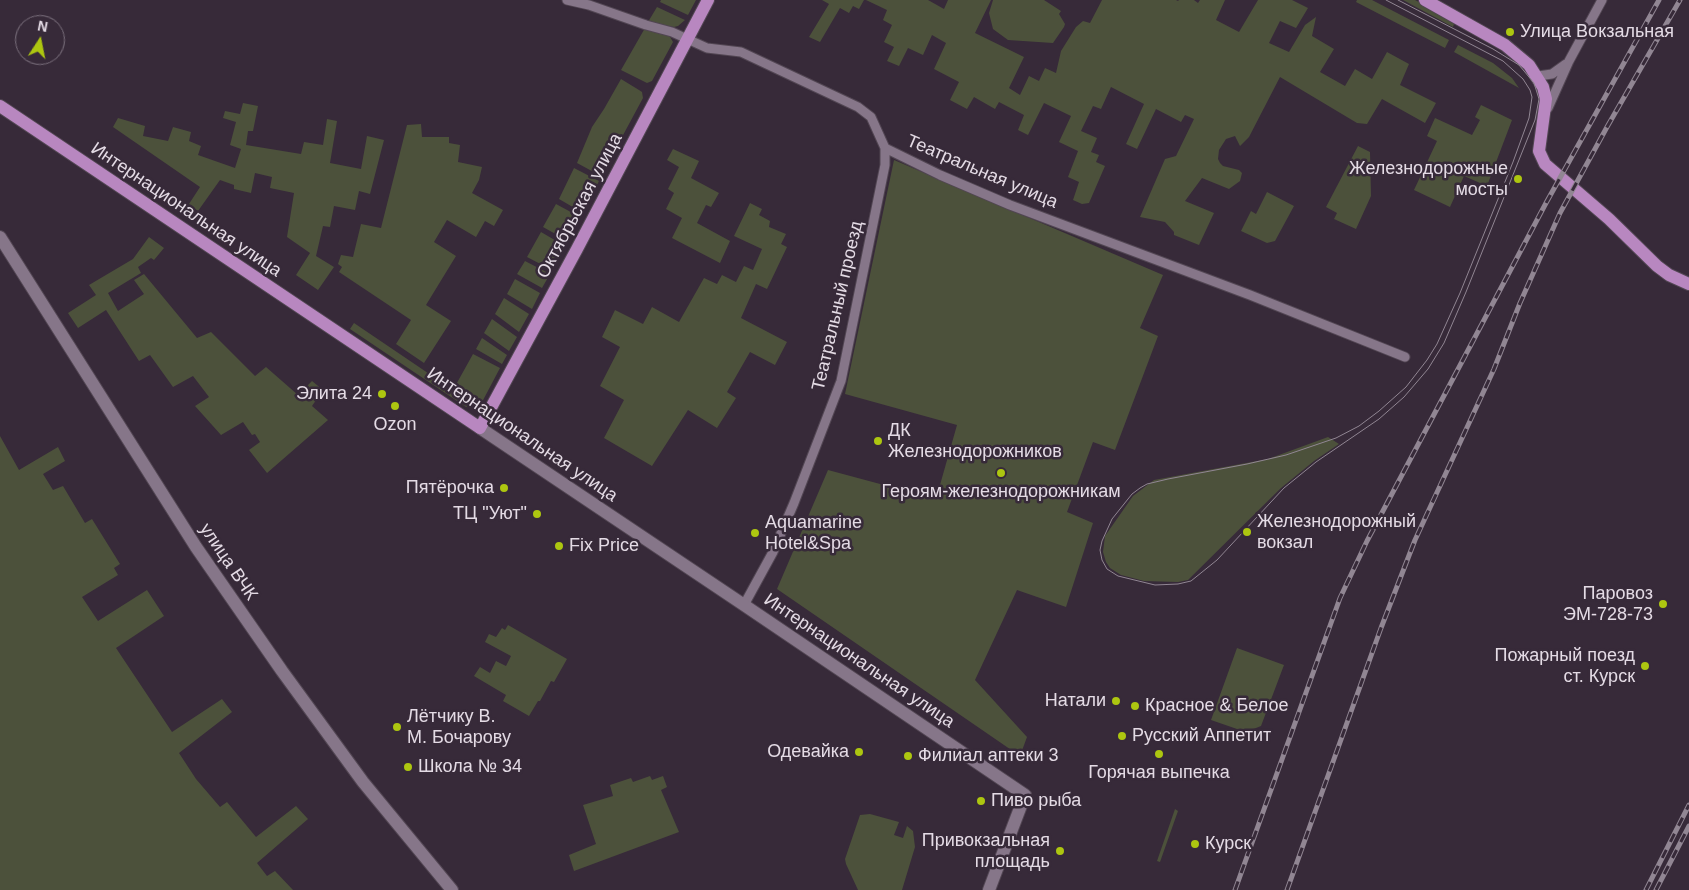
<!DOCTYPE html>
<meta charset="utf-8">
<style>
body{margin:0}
#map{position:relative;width:1689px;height:890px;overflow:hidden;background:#372a39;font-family:Helvetica,sans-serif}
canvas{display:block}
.north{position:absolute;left:15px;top:15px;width:50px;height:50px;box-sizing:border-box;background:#372a39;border:1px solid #7c717e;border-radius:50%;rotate:11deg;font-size:14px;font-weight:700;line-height:20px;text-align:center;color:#e4dbe5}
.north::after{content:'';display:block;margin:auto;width:18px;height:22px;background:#adc610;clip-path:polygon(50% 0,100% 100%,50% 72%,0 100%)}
</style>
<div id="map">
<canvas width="1689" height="890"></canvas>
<div class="north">N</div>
</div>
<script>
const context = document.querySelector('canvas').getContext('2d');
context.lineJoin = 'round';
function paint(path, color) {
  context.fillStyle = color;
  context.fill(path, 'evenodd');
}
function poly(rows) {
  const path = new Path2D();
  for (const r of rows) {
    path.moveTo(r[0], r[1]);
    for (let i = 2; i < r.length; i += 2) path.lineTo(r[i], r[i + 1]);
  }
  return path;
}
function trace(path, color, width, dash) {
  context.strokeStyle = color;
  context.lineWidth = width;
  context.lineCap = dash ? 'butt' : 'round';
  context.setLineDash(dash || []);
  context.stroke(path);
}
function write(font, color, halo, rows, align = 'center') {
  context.font = font + ' Helvetica,sans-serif';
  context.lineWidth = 5;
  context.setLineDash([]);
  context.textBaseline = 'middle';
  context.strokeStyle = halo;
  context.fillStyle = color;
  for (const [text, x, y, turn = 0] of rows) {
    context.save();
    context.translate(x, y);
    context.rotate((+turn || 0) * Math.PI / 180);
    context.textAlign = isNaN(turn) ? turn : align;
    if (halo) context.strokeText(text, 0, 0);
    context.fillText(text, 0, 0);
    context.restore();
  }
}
paint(poly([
 [661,0,696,0,688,15,660,2],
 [822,0,864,0,859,9,853,6,849,13,840,8,820,42,809,37,829,4],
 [866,0,928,0,944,9,948,0,991,0,975,33,1024,57,1009,88,1020,95,1029,76,1039,81,1045,68,1056,73,1061,51,1076,27,1083,21,1090,23,1102,0,1176,0,1178,1,1179,0,1194,0,1198,3,1200,0,1225,0,1216,20,1239,32,1258,0,1292,0,1308,8,1296,28,1280,21,1269,43,1289,52,1305,25,1316,17,1312,36,1334,49,1320,72,1345,86,1355,69,1372,79,1387,52,1409,64,1400,85,1436,103,1425,123,1382,99,1367,124,1357,123,1280,77,1249,137,1240,146,1235,136,1226,139,1219,150,1218,159,1220,163,1223,166,1239,170,1242,173,1240,181,1229,189,1202,178,1185,201,1214,213,1199,245,1174,235,1174,232,1165,222,1140,217,1165,159,1176,156,1194,119,1185,115,1181,122,1156,109,1137,149,1126,144,1144,104,1111,87,1101,109,1093,106,1081,131,1097,138,1091,152,1099,155,1096,162,1105,166,1089,203,1082,204,1073,200,1079,182,1068,177,1078,151,1059,142,1071,116,1044,103,1028,135,1018,130,1024,115,999,102,995,109,974,97,967,109,950,100,959,82,934,69,946,43,932,35,923,55,908,48,899,66,887,61,894,47,884,42,892,25,883,20,887,10],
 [993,0,1044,0,1061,11,1059,14,1065,24,1064,27,1053,43,1008,40,993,29,989,13],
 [1357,0,1372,0,1449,40,1445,48,1356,2],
 [1403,0,1415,0,1455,21,1453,27],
 [657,7,685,20,678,26,674,27,648,22],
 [645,28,669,35,673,42,652,81,647,83,621,70],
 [1458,45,1493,63,1512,78,1519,88,1454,52],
 [621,79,639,90,642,92,643,98,601,176,577,163,592,127,604,109],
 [243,103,258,106,253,131,248,131,246,145,301,154,304,142,323,145,327,119,337,121,330,163,361,169,367,136,384,140,370,194,359,191,355,210,334,206,330,227,323,226,316,256,334,267,318,290,296,275,310,253,287,237,294,193,270,188,272,177,255,173,251,193,234,189,234,185,220,180,198,211,189,204,200,187,113,127,118,118,145,126,143,136,168,141,173,127,191,132,189,141,201,146,198,155,235,168,241,149,230,145,236,122,223,118,225,111,240,114],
 [1481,105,1512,120,1487,186,1464,176,1450,207,1414,190,1437,141,1427,136,1435,118,1472,135,1480,120,1475,117],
 [421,124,422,137,449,137,449,143,460,145,458,162,482,167,479,180,472,193,503,210,494,226,485,221,476,237,447,220,434,242,456,256,426,305,451,321,424,363,396,344,411,320,339,272,342,267,338,264,341,255,353,257,361,224,381,228,407,125],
 [1358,146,1370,152,1371,196,1356,229,1334,219,1337,213,1326,207],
 [673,149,699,161,691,178,719,193,711,207,706,205,697,223,730,241,720,263,672,238,682,218,666,209,674,193,668,189,679,167,667,160],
 [894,160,1163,275,1140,328,1158,336,1115,450,1093,442,1067,512,1093,523,1066,607,1017,590,975,680,1027,737,1020,756,777,589,828,470,936,499,957,425,845,394],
 [574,168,599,181,583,213,559,199],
 [1267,192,1294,206,1275,241,1267,243,1241,231,1251,211,1256,214],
 [750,203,762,209,759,215,770,221,769,227,786,234,781,244,787,247,767,289,756,284,741,318,787,342,775,365,750,352,727,392,736,398,717,428,688,410,652,466,604,438,624,400,600,386,620,347,602,337,615,310,643,324,652,307,679,322,704,278,717,284,722,275,736,282,744,266,753,270,762,249,734,236],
 [556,204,580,217,568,241,543,227],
 [541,232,565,246,552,270,527,257],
 [149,237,164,248,154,260,151,258,138,267,141,273,108,293,118,311,144,294,134,280,144,274,197,338,211,332,255,376,266,367,298,395,312,381,323,390,312,406,328,420,267,473,249,450,260,442,255,434,252,435,243,422,221,435,195,406,209,397,193,376,173,387,150,355,139,361,106,310,78,328,68,313,96,295,89,285,133,259],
 [525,261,550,274,542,288,517,274],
 [515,279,540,293,532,309,507,294],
 [504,298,529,314,519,332,495,314],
 [492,319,517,337,509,351,484,333],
 [354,323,453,390,473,354,500,368,481,404,475,408,466,407,350,329],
 [482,338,507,355,502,364,476,349],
 [0,436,19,470,58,447,65,461,43,474,53,490,63,486,85,523,92,519,120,564,114,568,118,575,82,597,98,621,147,590,164,616,116,648,172,732,222,699,232,712,179,753,196,779,220,807,227,802,256,837,296,806,308,819,257,863,267,876,275,871,293,890,0,890],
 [1328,437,1339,444,1314,461,1281,488,1188,580,1178,582,1144,581,1121,575,1110,568,1106,562,1103,552,1105,536,1133,496,1154,480,1268,459],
 [508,625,567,659,554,682,551,681,540,701,538,701,529,716,503,701,506,695,474,676,480,667,490,673,496,661,506,666,511,656,485,642,489,634,496,637,502,628,505,630],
 [1237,648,1284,665,1261,726,1236,736,1237,729,1211,720],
 [650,776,652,780,663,776,667,787,661,790,679,832,574,871,569,855,596,844,583,805,613,796,610,785,631,778,633,782],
 [1175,809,1178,811,1160,862,1157,861],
 [870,814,899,822,894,835,903,838,907,826,913,831,915,847,902,890,858,890,846,864,845,859,860,815]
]), '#4c513b');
const street = poly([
 [567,0,589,5,646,25,672,32,707,48,741,52,858,107,871,117,885,148,885,165,841,381,794,503,773,552,744,605],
 [1538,76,1552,74,1566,64],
 [1548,108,1569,61,1602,0],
 [885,148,940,175,1010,205,1250,295,1405,357]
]);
const secondary = poly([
 [0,237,196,547,282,671,363,782,452,890],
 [480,428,744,605,1025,795,989,890]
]);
const primary = poly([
 [1425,0,1505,45,1529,65,1543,87,1546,99,1539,151,1545,164,1609,219,1657,266,1669,275,1689,284],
 [0,106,480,428,577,249,708,0]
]);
trace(street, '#524653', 11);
trace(secondary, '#524653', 14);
trace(primary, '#524653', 14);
trace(street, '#867689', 9);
trace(secondary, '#867689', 12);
trace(primary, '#b887c0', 12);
trace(poly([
 [1386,0,1503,61,1523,79,1530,90,1532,97,1529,118,1513,162,1460,293,1437,344,1427,360,1406,387,1379,411,1359,426,1336,438,1286,455,1247,464,1168,479,1147,484,1140,488,1132,494,1112,519,1102,541,1100,550,1102,560,1107,569,1118,576,1155,585,1178,584,1191,581,1217,560,1284,488,1316,462,1379,419,1404,397,1428,369,1444,343,1466,292,1535,120,1539,99,1534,83,1519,65,1493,49,1398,0]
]), '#918693', 1);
const rail = poly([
 [1235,890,1340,598,1367,541,1546,203,1659,0],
 [1287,890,1381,628,1415,540,1494,369,1520,303,1560,213,1607,127,1680,0],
 [1646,890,1689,805],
 [1656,890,1689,826]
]);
trace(rail, '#918693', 5);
trace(rail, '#372a39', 3, [9]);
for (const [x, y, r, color] of [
 [1510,32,5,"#adc610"],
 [1518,179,5,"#adc610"],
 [382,394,5,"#adc610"],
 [395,406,5,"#adc610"],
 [878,441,5,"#adc610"],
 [1001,473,5,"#adc610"],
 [504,488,5,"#adc610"],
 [537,514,5,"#adc610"],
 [1247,532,5,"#adc610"],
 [755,533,5,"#adc610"],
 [559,546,5,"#adc610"],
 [1663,604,5,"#adc610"],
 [1645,666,5,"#adc610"],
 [1116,701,5,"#adc610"],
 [1135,706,5,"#adc610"],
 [397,727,5,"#adc610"],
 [1122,736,5,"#adc610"],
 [859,752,5,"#adc610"],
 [1159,754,5,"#adc610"],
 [908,756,5,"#adc610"],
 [408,767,5,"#adc610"],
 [981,801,5,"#adc610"],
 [1195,844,5,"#adc610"],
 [1060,851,5,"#adc610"]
]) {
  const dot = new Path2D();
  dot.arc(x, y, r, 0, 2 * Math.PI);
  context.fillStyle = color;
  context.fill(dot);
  trace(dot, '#372a39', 2);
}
write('18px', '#e4dbe5', '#372a39', [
 ["Улица Вокзальная",1520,32],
 ["Железнодорожные",1508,169,"right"],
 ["мосты",1508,190,"right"],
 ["Элита 24",372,394,"right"],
 ["Ozon",395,425,"center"],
 ["ДК",888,431],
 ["Железнодорожников",888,452],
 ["Пятёрочка",494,488,"right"],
 ["Героям-железнодорожникам",1001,492,"center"],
 ["ТЦ \"Уют\"",527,514,"right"],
 ["Железнодорожный",1257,522],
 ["вокзал",1257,543],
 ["Aquamarine",765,523],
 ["Hotel&Spa",765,544],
 ["Fix Price",569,546],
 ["Паровоз",1653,594,"right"],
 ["ЭМ-728-73",1653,615,"right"],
 ["Пожарный поезд",1635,656,"right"],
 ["ст. Курск",1635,677,"right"],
 ["Натали",1106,701,"right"],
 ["Красное & Белое",1145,706],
 ["Лётчику В.",407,717],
 ["М. Бочарову",407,738],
 ["Русский Аппетит",1132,736],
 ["Одевайка",849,752,"right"],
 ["Филиал аптеки 3",918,756],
 ["Школа № 34",418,767],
 ["Горячая выпечка",1159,773,"center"],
 ["Пиво рыба",991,801],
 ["Привокзальная",1050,841,"right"],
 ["площадь",1050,862,"right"],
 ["Курск",1205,844]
], 'left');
write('18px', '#e4dbe5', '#372a39', [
 ["Театральная улица",982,172,23],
 ["Октябрьская улица",580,206,-62],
 ["Интернациональная улица",186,210,34],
 ["Театральный проезд",838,306,-77],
 ["Интернациональная улица",522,435,34],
 ["улица ВЧК",228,562,56],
 ["Интернациональная улица",859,661,34]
]);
</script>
